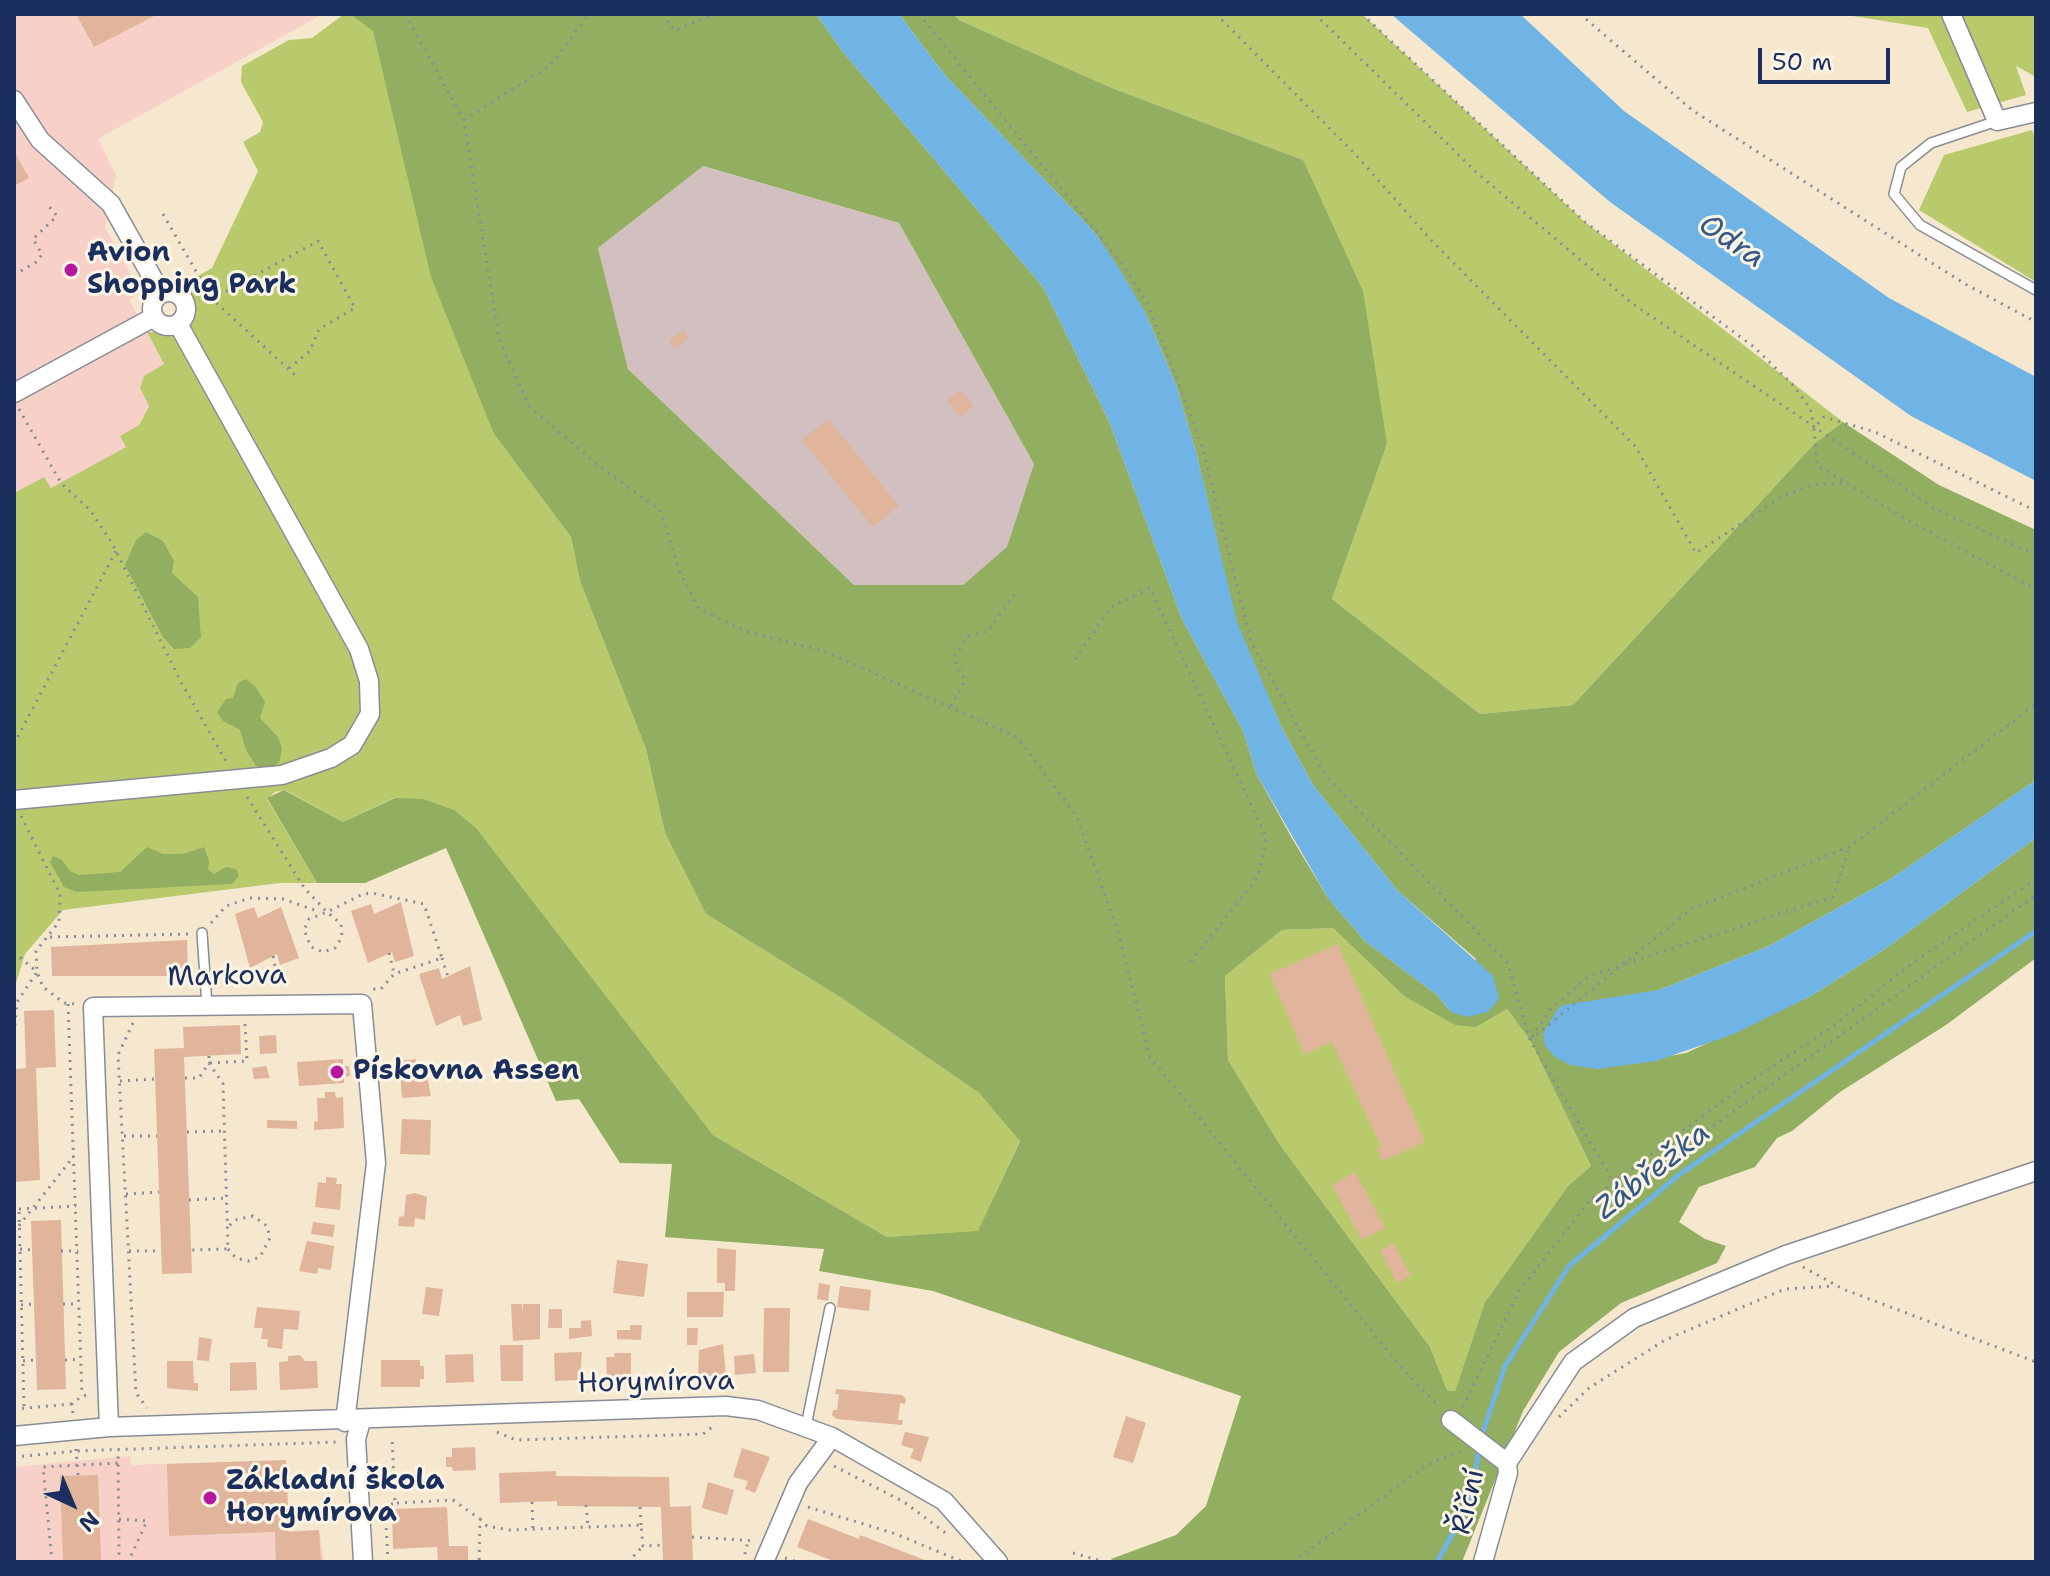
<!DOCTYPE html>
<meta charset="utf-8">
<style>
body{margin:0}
#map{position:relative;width:2050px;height:1576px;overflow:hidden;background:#f5e8cf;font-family:"Shantell Sans",sans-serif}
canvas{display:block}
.frame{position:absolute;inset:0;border:16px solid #1b2f5e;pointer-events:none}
.north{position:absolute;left:32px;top:1464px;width:80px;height:80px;-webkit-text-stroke:6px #fcf5e5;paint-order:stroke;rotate:136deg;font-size:22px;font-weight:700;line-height:32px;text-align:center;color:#1b2f5e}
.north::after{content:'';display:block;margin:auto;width:28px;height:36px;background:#1b2f5e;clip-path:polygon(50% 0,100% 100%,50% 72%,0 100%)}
.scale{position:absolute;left:1758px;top:48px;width:132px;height:36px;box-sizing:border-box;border:4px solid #1b2f5e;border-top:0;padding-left:10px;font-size:24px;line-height:28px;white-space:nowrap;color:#1b2f5e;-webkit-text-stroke:6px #fcf5e5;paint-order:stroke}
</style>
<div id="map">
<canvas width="2050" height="1576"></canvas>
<div class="frame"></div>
<div class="north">N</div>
<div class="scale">50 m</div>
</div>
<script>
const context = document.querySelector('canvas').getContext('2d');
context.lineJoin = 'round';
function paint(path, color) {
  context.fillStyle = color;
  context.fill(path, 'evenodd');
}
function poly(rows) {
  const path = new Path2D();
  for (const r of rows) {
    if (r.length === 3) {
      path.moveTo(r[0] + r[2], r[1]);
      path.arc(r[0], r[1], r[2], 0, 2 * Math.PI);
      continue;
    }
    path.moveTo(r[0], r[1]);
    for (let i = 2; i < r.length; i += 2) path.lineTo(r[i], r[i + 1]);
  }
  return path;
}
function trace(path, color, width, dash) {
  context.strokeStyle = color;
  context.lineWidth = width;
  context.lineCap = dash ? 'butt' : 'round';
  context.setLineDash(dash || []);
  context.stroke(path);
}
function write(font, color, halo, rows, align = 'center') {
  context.font = font + ' "Shantell Sans",sans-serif';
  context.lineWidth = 6;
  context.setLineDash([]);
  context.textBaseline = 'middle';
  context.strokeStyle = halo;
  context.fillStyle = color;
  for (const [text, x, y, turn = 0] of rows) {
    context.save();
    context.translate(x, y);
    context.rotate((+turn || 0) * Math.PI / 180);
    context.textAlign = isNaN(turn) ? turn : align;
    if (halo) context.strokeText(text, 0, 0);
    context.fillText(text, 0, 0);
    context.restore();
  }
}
paint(poly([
 [14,14,323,14,98,139,116,175,105,228,141,292,129,300,164,364,140,388,149,405,127,447,51,488,14,493],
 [130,1456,131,1465,286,1460,289,1531,319,1530,324,1562,14,1562,14,1467]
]), '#f7d1c8');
paint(poly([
 [702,166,899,223,1034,464,1007,548,963,585,854,585,628,369,598,248]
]), '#d2bfc0');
paint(poly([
 [344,14,350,14,373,30,404,159,494,434,571,537,580,581,646,749,665,833,706,914,840,997,979,1093,1020,1140,978,1232,887,1237,713,1135,624,1021,394,798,343,822,285,790,275,792,267,799,317,883,280,883,63,910,25,954,14,990,14,493,44,477,51,488,126,447,120,436,139,425,149,406,140,388,144,376,164,364,147,332,179,332,193,318,194,307,184,284,212,268,258,171,243,142,260,132,263,122,241,82,242,66,289,40,312,38],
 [954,14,1362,14,1585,222,1843,422,1815,443,1573,705,1480,714,1332,599,1387,444,1303,160,1112,88,959,20],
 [1840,14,2036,14,2036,77,2016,66,2026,95,1967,112,1928,28],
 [2032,130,2036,141,2036,282,1919,210,1944,155],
 [1333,928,1404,996,1476,1027,1506,1008,1530,1040,1591,1166,1568,1186,1485,1302,1455,1391,1447,1390,1430,1347,1280,1145,1228,1060,1225,976,1282,930]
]), '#b9ca6d');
paint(poly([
 [350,14,816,14,843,52,1043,287,1109,421,1182,619,1243,731,1257,775,1293,840,1328,898,1365,941,1437,995,1451,1012,1476,959,1398,891,1313,785,1282,728,1236,622,1197,455,1176,385,1146,314,1095,233,944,74,899,14,954,14,959,20,1112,88,1303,160,1363,291,1387,444,1332,599,1480,714,1573,705,1815,443,1843,422,1939,485,2036,530,2036,780,1889,880,1769,946,1659,990,1618,999,1597,1069,1686,1053,1811,996,1885,949,2036,838,2036,958,1946,1025,1840,1092,1792,1131,1777,1138,1755,1167,1699,1187,1679,1222,1705,1239,1726,1246,1717,1263,1621,1303,1559,1352,1523,1411,1462,1562,1114,1562,1111,1559,1176,1535,1206,1506,1241,1396,933,1291,819,1271,824,1249,665,1237,672,1164,620,1163,579,1099,556,1101,446,848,365,883,317,883,267,798,284,790,343,822,395,798,423,799,454,810,476,828,713,1135,887,1237,978,1231,1020,1141,979,1093,840,997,706,914,665,833,646,749,580,581,571,537,494,434,431,277,373,31],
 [703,166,899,223,1034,464,1007,547,963,585,854,585,628,369,598,248],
 [1333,928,1404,996,1455,1025,1476,1027,1507,1009,1530,1040,1591,1166,1568,1186,1485,1302,1455,1391,1447,1390,1430,1347,1280,1145,1228,1060,1225,976,1282,930],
 [146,532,163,541,174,561,172,573,198,597,201,637,190,648,174,649,163,637,125,565,136,540],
 [246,679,255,686,265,702,260,718,278,737,282,749,279,762,269,769,256,766,246,750,240,730,223,721,217,712,226,699,233,698,238,683],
 [147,847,163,854,183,854,204,847,209,861,208,869,214,874,226,867,236,869,239,876,232,884,77,892,64,887,50,862,53,856,62,860,70,871,79,875,120,872]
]), '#92ae60');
paint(poly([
 [816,14,899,14,944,74,1095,233,1118,266,1146,314,1176,385,1197,455,1237,622,1282,728,1313,785,1398,891,1493,976,1499,999,1488,1012,1467,1017,1451,1012,1437,995,1365,941,1328,898,1257,775,1243,731,1182,619,1109,421,1043,287,843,52],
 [1391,14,1520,14,1624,111,1889,298,2036,377,2036,481,1911,416,1610,202],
 [2036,780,2036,838,1885,949,1811,996,1734,1034,1656,1061,1597,1069,1570,1065,1555,1057,1545,1046,1543,1034,1556,1011,1563,1005,1659,990,1769,946,1889,880]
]), '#70b3e5');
trace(poly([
 [1481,1438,1505,1366,1569,1266,1680,1174,2036,931],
 [1437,1562,1471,1500,1479,1448]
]), '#70b3e5', 5);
paint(poly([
 [76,14,158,14,94,47],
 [14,151,29,178,14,186],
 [683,330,689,338,675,349,669,341],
 [960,390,974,406,960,417,947,400],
 [828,419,899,506,873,527,802,440],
 [401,902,414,956,395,962,392,952,368,963,351,911,371,904,374,914],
 [254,907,258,918,281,907,299,958,280,965,277,954,250,968,235,914],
 [187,940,188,976,52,976,51,947],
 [1338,944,1425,1142,1383,1161,1377,1148,1381,1146,1332,1042,1304,1054,1270,974],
 [470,966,482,1020,463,1026,460,1015,436,1026,419,974,439,968,442,979],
 [54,1010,56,1067,36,1068,40,1180,14,1182,14,1069,26,1068,24,1011],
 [240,1025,241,1054,184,1057,192,1273,162,1274,154,1049,184,1048,183,1027],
 [276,1035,277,1053,260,1054,259,1036],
 [343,1059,343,1066,349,1066,350,1076,344,1077,344,1083,299,1086,297,1062],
 [416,1059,417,1071,426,1070,431,1096,402,1098,399,1061],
 [266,1066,270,1078,254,1079,252,1068],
 [325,1092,335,1092,336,1098,343,1097,344,1128,314,1130,314,1122,318,1121,317,1098,325,1098],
 [402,1119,431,1120,430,1155,400,1154],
 [267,1120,297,1121,297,1129,267,1128],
 [1355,1172,1385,1228,1362,1240,1332,1185],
 [326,1177,337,1178,336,1184,342,1184,340,1210,315,1207,318,1182,326,1183],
 [415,1193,427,1197,425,1220,415,1218,414,1227,398,1226,399,1217,404,1216,406,1195],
 [61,1220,66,1389,37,1390,31,1221],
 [313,1222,335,1225,333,1237,311,1234],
 [307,1241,334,1246,331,1270,318,1268,317,1274,299,1271],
 [1393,1243,1411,1275,1397,1283,1380,1251],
 [717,1248,736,1250,735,1291,725,1291,725,1283,717,1283],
 [617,1260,648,1264,644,1297,613,1293],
 [819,1283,830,1285,828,1301,817,1299],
 [840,1286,871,1290,869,1311,837,1307],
 [426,1287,443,1289,439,1316,422,1314],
 [687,1292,724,1292,723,1317,687,1317],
 [511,1304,522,1304,523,1313,523,1304,540,1304,540,1339,513,1341],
 [257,1307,300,1311,298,1330,284,1329,282,1349,267,1347,268,1339,261,1339,263,1328,254,1328],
 [764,1308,790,1308,789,1372,763,1372],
 [549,1309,562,1309,562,1328,548,1328],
 [591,1320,592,1336,569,1339,569,1328,581,1328,581,1321],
 [630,1325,642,1325,641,1340,617,1339,617,1330,630,1330],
 [687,1328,698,1328,697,1345,687,1345],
 [199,1337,212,1339,209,1361,197,1360],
 [723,1344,726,1375,698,1377,699,1350],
 [500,1345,523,1345,523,1381,501,1381],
 [582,1352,580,1380,555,1381,554,1353],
 [614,1353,631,1353,631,1379,607,1380,606,1357,615,1357],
 [473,1354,474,1382,446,1383,445,1355],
 [754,1354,756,1373,735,1375,734,1356],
 [300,1355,305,1361,317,1361,318,1388,280,1390,279,1362,288,1361,288,1356],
 [381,1360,420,1360,420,1366,424,1366,424,1379,420,1379,420,1387,381,1387],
 [167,1361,193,1361,194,1383,198,1383,198,1391,167,1388],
 [256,1362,257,1390,230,1391,230,1363],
 [836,1389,902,1395,906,1399,905,1404,900,1403,898,1420,903,1420,902,1425,836,1419,832,1415,833,1410,837,1410,839,1394,835,1394],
 [1126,1416,1146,1423,1133,1463,1113,1457],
 [905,1432,929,1437,921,1462,910,1458,914,1449,901,1445],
 [475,1447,476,1470,453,1471,452,1467,446,1467,446,1457,452,1457,452,1448],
 [742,1448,770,1457,755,1493,745,1489,748,1481,733,1477],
 [286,1460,289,1532,319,1530,321,1562,276,1562,275,1532,169,1536,167,1464],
 [556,1471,556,1476,669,1477,670,1507,691,1506,693,1562,663,1562,661,1507,557,1506,557,1501,500,1503,499,1473],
 [98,1475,101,1562,63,1562,60,1476],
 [708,1482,734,1490,727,1515,702,1508],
 [447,1507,449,1546,468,1546,468,1562,438,1562,437,1547,393,1549,392,1509],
 [808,1519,859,1539,860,1535,930,1562,836,1562,797,1547]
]), '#e0b59c');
const lane = poly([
 [1997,121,1931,143,1901,167,1894,194,1920,225,2036,290],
 [202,933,207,1006],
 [806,1426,830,1308]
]);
const street = poly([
 [1951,14,1997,121,2036,112],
 [14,100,40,140,111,204,161,293],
 [169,309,17],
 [14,393,154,317],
 [14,800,282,775,331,758,352,745,370,714,369,681,359,649,178,324],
 [1451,1420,1507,1463,1508,1473,1483,1562],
 [361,1421,356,1439,363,1562],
 [109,1427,93,1007,362,1004,376,1163,345,1422],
 [14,1436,109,1427,726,1406,758,1410,832,1437,944,1501,998,1562],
 [1507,1463,1573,1362,1634,1318,1786,1255,2036,1171],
 [764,1562,798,1483,832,1437]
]);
trace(lane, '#888c96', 12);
trace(street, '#888c96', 21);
trace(poly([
 [405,14,464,120,499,339,529,406,600,467,660,510,680,573,699,609,745,631,824,651,1017,737,1077,817,1119,935,1150,1057,1396,1361,1439,1407],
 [663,14,674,31,714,14],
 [919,14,1123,265,1148,305,1201,442,1251,642,1325,775,1508,964,1530,1040,1613,1181],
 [1216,14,1356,155,1431,240,1635,446,1696,553,1780,498,1811,485,1842,483],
 [1315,14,1476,172,1633,304,1937,510,2036,555],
 [1362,14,1585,222,1754,347,1792,384,1810,408,1814,428],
 [1580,14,1692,110,1965,284,2036,322],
 [464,120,551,65,589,14],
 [163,214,212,299,295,375],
 [14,275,38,261,42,254,33,239,57,216,47,204],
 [212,299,318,241,355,308,319,329,310,351,288,369],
 [19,409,61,483,90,510,112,543,181,682,227,763],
 [2036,511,1875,432,1824,417,1814,428,1817,465,1909,521,2036,589],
 [1075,659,1111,607,1150,588,1266,837,1258,877,1189,964],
 [951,706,965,681,954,657,968,636,988,631,1018,589],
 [14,744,116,551],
 [247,797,305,889,327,912,341,924,342,937,335,948,323,952,311,947,304,930,309,919,327,912,363,894,372,893,424,904,442,958,394,974,381,989,372,989],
 [21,816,60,894,59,922,36,951,37,972,43,987,64,1003,76,1004],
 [211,923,226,906,250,898,283,899,320,912],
 [50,937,188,934],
 [14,952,37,972,17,1002,14,1035],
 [389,953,394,973],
 [273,956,279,987],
 [442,958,448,977],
 [1626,963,1833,897,1849,848],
 [68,1004,82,1396],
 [133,1023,118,1055,136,1393,147,1408],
 [1532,1037,1550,1010,1591,975,1619,966],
 [1530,1040,1691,909,1849,847,2036,704],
 [209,1056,209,1063,247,1061,245,1024],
 [185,1078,199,1078,209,1063,223,1084,228,1249,191,1250],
 [120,1081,155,1079],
 [187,1132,224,1131],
 [124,1136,157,1136],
 [126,1194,159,1192],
 [189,1200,226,1198],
 [1592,1200,1608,1199,1691,1142,2036,895],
 [14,1209,19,1209,24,1408],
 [19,1209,76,1206],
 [14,1232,74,1156],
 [20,1249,32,1250],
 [228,1249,236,1258,248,1261,260,1257,270,1238,267,1226,253,1216,235,1220,229,1226],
 [61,1251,78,1251],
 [129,1251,161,1251],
 [1803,1267,1843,1289,2036,1362],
 [63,1304,79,1304],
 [21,1305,33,1304],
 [65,1360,81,1359],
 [23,1361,35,1360],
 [1463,1407,1519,1291,1590,1200,1739,1089,1833,1026,1911,964,2036,879],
 [14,1409,72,1404],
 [73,1413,72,1404,82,1396,92,1395],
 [1559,1417,1589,1388,1665,1340,1785,1289,1835,1286],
 [497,1432,516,1440,703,1434,716,1424],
 [76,1449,78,1475],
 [14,1457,76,1451,338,1442],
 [834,1466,904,1502,947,1534],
 [532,1502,533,1530],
 [397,1503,453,1500,480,1519,479,1562],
 [586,1505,588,1527],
 [640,1507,641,1525],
 [808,1507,896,1534,963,1562],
 [119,1519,147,1521,128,1562],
 [480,1519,487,1526,509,1530,641,1525,643,1546,662,1545],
 [692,1537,756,1541],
 [1073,1553,1105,1562],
 [785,1558,797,1562],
 [52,1562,43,1467,118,1463],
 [116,1562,119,1553,118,1450],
 [388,1562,385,1504,395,1504,392,1436],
 [628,1562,643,1546],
 [743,1562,748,1541],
 [1293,1562,1427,1465,1461,1451]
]), '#888c96', 3, [2, 6]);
trace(lane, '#fff', 9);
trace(street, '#fff', 18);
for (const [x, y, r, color] of [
 [71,270,8,"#b5179e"],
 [337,1072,8,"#b5179e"],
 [210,1498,8,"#b5179e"]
]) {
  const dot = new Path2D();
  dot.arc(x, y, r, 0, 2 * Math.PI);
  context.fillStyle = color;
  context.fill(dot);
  trace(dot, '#fcf5e5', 3);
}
write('bold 28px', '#1b2f5e', '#fcf5e5', [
 ["Avion",87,254],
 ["Shopping Park",87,286],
 ["Pískovna Assen",353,1072],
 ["Základní škola",226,1482],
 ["Horymírova",226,1514]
], 'left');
write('28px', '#1b2f5e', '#fcf5e5', [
 ["Markova",227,977,-1],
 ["Horymírova",656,1383,-1],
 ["Říční",1469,1502,-77]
]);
write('italic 30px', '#355786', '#fcf5e5', [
 ["Odra",1731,242,34],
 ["Zábřežka",1653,1172,-38]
]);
</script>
